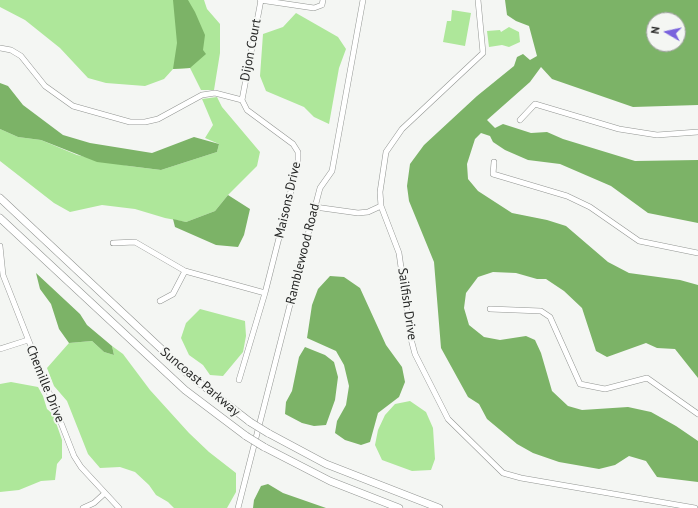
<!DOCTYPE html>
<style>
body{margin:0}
#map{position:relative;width:698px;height:508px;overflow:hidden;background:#f4f6f3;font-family:"PT Sans",sans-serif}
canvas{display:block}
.north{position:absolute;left:646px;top:12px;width:40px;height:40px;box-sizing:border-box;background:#f4f6f3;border:1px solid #a1a3a1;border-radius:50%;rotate:279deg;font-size:11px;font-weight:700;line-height:16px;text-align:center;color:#252625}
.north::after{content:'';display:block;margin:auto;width:14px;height:18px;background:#7962dd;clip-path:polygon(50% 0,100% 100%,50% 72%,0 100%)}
</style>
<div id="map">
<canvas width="698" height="508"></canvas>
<div class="north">N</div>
</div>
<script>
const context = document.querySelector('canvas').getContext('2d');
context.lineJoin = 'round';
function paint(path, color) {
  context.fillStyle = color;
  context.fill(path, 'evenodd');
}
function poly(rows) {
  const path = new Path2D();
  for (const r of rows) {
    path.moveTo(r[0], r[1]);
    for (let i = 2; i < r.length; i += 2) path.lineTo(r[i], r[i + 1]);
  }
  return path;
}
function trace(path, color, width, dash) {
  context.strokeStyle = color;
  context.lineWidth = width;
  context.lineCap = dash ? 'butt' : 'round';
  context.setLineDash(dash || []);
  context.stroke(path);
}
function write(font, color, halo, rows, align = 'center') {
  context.font = font + ' "PT Sans",sans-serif';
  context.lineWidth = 4;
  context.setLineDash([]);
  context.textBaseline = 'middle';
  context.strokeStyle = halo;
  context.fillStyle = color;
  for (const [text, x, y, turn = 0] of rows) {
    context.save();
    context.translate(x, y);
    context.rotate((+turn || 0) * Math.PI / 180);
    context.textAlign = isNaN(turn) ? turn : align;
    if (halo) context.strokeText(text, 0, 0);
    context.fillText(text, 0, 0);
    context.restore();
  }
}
paint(poly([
 [0,0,204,0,207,9,220,24,220,53,214,90,201,90,190,68,173,69,164,79,145,86,106,83,88,78,60,48,25,20,0,7],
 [452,10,471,13,465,46,443,42,447,21,451,21],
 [296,13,338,37,346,49,339,68,329,124,314,117,304,107,266,91,260,76,263,34,283,27],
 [509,27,519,32,520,42,509,47,502,45,489,47,487,31,500,30,501,32],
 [217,97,222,107,260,152,257,166,228,195,215,211,186,222,165,218,135,209,102,205,70,212,54,203,0,161,0,129,18,137,41,140,77,155,129,166,161,170,217,152,219,144,205,138,213,125,202,99],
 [200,309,245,321,246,336,243,352,223,376,210,375,203,365,189,355,181,338,186,323],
 [92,341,104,352,114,355,112,346,123,354,150,390,189,433,209,452,236,473,236,492,227,508,174,508,168,502,156,495,149,485,135,472,120,467,100,468,88,454,67,401,54,386,47,368,69,343],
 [11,382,38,387,43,396,47,409,53,414,62,440,62,458,57,464,55,480,41,481,19,490,0,492,0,384],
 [410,401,426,412,433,428,435,459,431,470,412,471,382,460,375,445,378,430,385,415,395,404]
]), '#aee79a');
paint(poly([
 [173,0,188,0,195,12,205,35,203,50,206,54,190,68,173,69,177,43],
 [505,0,698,0,698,105,633,107,552,79,541,67,530,82,487,120,495,128,503,124,531,133,547,132,563,139,635,161,698,160,698,223,648,213,611,186,560,164,528,160,505,150,493,142,490,136,481,133,475,139,467,164,468,179,478,191,512,213,547,220,566,226,608,262,629,273,680,280,698,285,698,378,675,349,657,348,646,343,607,357,596,351,582,308,564,291,546,279,537,279,516,273,493,272,478,277,466,293,464,308,469,325,484,337,500,340,526,336,535,340,541,353,552,391,568,406,582,410,628,407,651,412,676,426,698,441,698,482,657,477,646,461,629,456,615,465,599,469,559,462,533,453,517,444,487,419,479,404,468,397,441,348,434,262,409,201,407,186,410,164,424,145,477,96,514,66,517,57,523,54,530,60,537,56,529,26,516,21,507,15],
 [654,20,678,20,678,44,654,44],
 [0,83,8,86,23,105,63,135,90,143,152,153,194,137,219,144,217,152,161,170,97,162,41,140,18,137,0,129],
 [228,195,250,209,244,235,238,247,216,245,175,227,173,219,186,222,215,211],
 [36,273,80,314,87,325,112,346,114,355,104,352,92,341,69,343,59,329,51,304,40,289],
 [330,276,344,277,360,288,386,345,402,367,405,382,399,397,378,413,370,442,361,445,345,440,335,433,337,421,346,405,349,386,344,365,336,351,307,338,312,305,318,289],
 [305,347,325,355,334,362,338,377,335,400,326,425,314,426,302,423,285,414,286,402,292,391,299,357],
 [268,484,283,493,326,508,253,508,254,500,261,486]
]), '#7cb367');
const minor = poly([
 [260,0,314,8,322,5,323,0],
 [478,0,483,53,402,129,386,152,380,192,381,206,399,253,411,339,415,354,448,419,503,473,521,478,695,508],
 [0,48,11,50,21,56,45,86,73,106,130,122,145,122,158,119,202,95,215,93,242,100,247,110,293,144,298,152,298,163,265,293,239,380],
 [242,100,261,0],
 [520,120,535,104,619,129,657,135,698,132],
 [494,162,493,174,567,196,590,207,639,241,698,253],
 [315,207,358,213,368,212,381,206],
 [113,243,135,242,185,271,265,293],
 [0,246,3,275,74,456,81,467,119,508],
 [160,301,173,294,185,271],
 [490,309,541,311,550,317,580,384,605,389,647,378,698,414],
 [0,349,28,340],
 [83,508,94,503,105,493],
 [238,508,315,207,320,188,332,171,363,0]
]);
const highway = poly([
 [0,198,187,373,250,422],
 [0,218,185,390,246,436],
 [268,433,326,464,439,508],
 [264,447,330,481,399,508]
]);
trace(minor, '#929592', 6);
trace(highway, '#929592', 8);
trace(minor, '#fff', 5);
trace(highway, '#fff', 7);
const highwayBridge = poly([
 [250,422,268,433],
 [246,436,264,447]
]);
trace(highwayBridge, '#929592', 8, []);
trace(highwayBridge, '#fff', 7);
write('13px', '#252625', '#f4f6f3', [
 ["Dijon Court",251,50,-79],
 ["Maisons Drive",288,200,-77],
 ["Ramblewood Road",303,254,-76],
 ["Sailfish Drive",407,304,82],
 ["Suncoast Parkway",200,382,40],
 ["Chemille Drive",45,384,68]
]);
</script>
